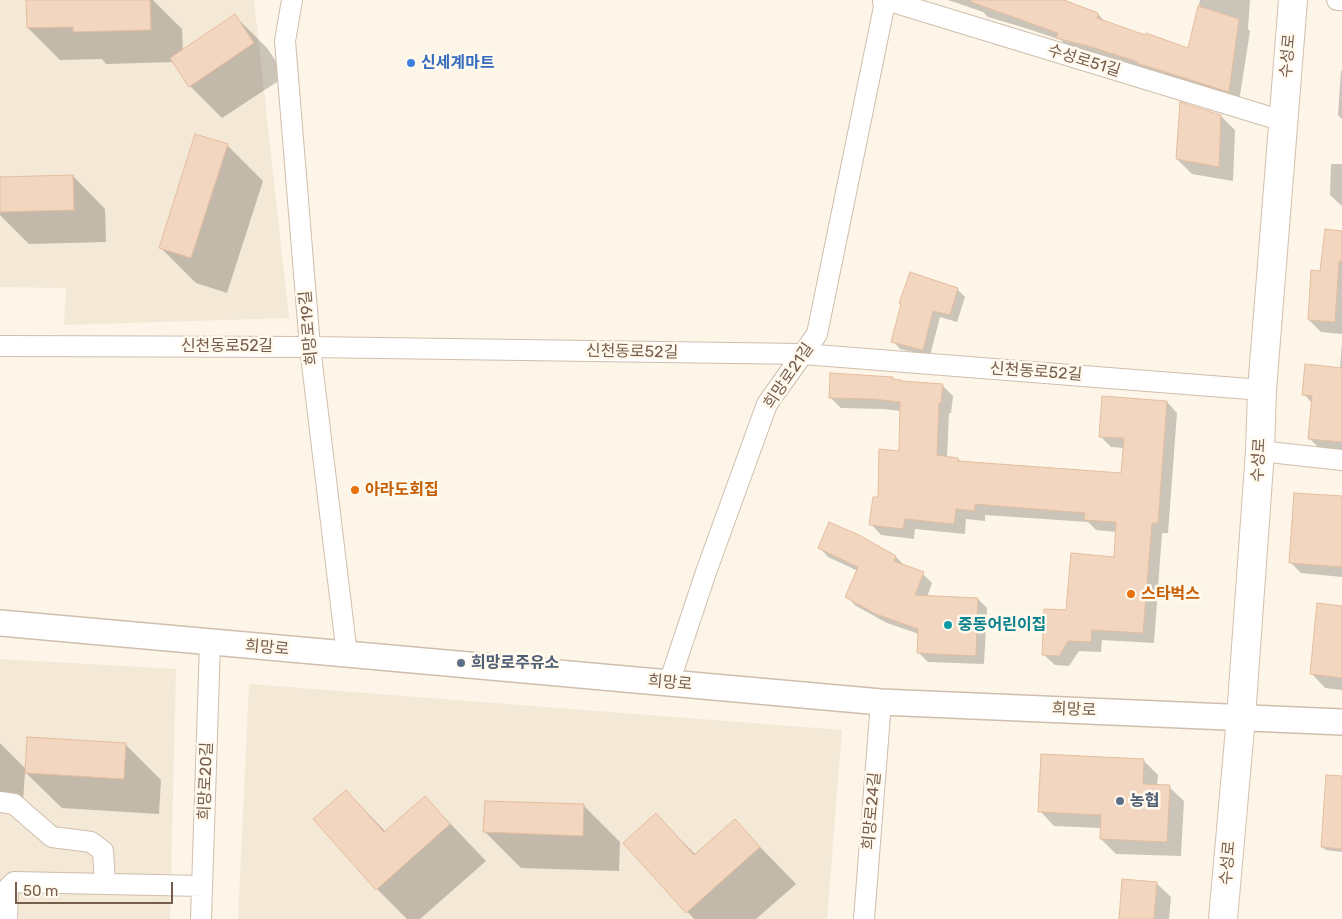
<!DOCTYPE html>
<meta charset="utf-8">
<style>
body{margin:0}
#map{position:relative;width:1342px;height:919px;overflow:hidden;background:#fdf5e8;font-family:Rubik,sans-serif}
canvas{display:block}
.scale{position:absolute;left:15px;top:882px;width:158px;height:22px;box-sizing:border-box;border:2px solid #775d4b;border-top:0;padding-left:6px;font-size:15px;line-height:18px;white-space:nowrap;color:#775d4b;-webkit-text-stroke:4px #fff9ee;paint-order:stroke}
</style>
<div id="map">
<canvas width="1342" height="919"></canvas>
<div class="scale">50 m</div>
</div>
<script>
const context = document.querySelector('canvas').getContext('2d');
context.lineJoin = 'round';
function paint(path, color) {
  context.fillStyle = color;
  context.fill(path, 'evenodd');
}
function poly(rows) {
  const path = new Path2D();
  for (const r of rows) {
    path.moveTo(r[0], r[1]);
    for (let i = 2; i < r.length; i += 2) path.lineTo(r[i], r[i + 1]);
  }
  return path;
}
function trace(path, color, width, dash) {
  context.strokeStyle = color;
  context.lineWidth = width;
  context.lineCap = dash ? 'butt' : 'round';
  context.setLineDash(dash || []);
  context.stroke(path);
}
function write(font, color, halo, rows, align = 'center') {
  context.font = font + ' Rubik,"Noto Sans KR",sans-serif';
  context.lineWidth = 5;
  context.setLineDash([]);
  context.textBaseline = 'middle';
  context.strokeStyle = halo;
  context.fillStyle = color;
  for (const [text, x, y, turn = 0] of rows) {
    context.save();
    context.translate(x, y);
    context.rotate((+turn || 0) * Math.PI / 180);
    context.textAlign = isNaN(turn) ? turn : align;
    if (halo) context.strokeText(text, 0, 0);
    context.fillText(text, 0, 0);
    context.restore();
  }
}
paint(poly([
 [0,0,254,0,289,318,64,325,66,288,0,287],
 [0,659,176,669,170,919,0,919],
 [249,684,842,730,827,919,238,919]
]), '#f4e8d6');
paint(poly([
 [28,0,153,0,182,29,183,51,235,16,267,48,286,76,222,118,190,86,174,62,106,64,102,59,60,60,28,28],
 [948,0,1056,0,1098,14,1106,23,1189,49,1200,0,1250,0,1248,29,1250,31,1239,102,1069,48,1061,40,1022,27,988,17,983,12],
 [1341,71,1342,71,1342,119,1338,115],
 [1221,116,1235,130,1233,181,1192,174,1177,159],
 [227,145,263,181,227,293,196,283,161,248],
 [1331,164,1342,164,1342,206,1330,195],
 [73,176,105,209,106,242,29,244,0,215,0,179],
 [1342,232,1342,334,1321,332,1309,320,1321,272],
 [957,289,965,297,957,322,940,317,930,356,900,349,893,341],
 [1342,340,1342,454,1323,452,1309,438,1312,403,1304,394,1340,369],
 [892,378,895,380,902,382,942,385,953,396,951,413,949,413,947,458,958,459,961,462,1122,474,1124,448,1111,447,1100,436,1167,402,1177,413,1168,533,1162,533,1154,643,1102,640,1101,652,1079,651,1069,666,1055,665,1044,655,1067,611,1115,558,1117,532,1096,530,1088,522,985,515,985,521,966,519,965,534,915,529,914,539,881,535,871,524,879,499,901,453,901,411,883,409,841,408,830,397],
 [1342,497,1342,577,1301,573,1290,562],
 [858,536,896,557,905,566,923,574,932,583,927,597,978,599,987,608,984,664,928,662,919,653,919,634,887,623,856,606,847,597,858,571,828,557,820,548],
 [1342,607,1342,690,1325,688,1311,673],
 [0,743,26,769,125,744,161,780,159,814,62,808,25,772,23,802,0,801],
 [1143,760,1158,775,1157,786,1169,787,1184,801,1181,856,1116,854,1101,839,1102,828,1054,826,1040,811],
 [1342,778,1342,852,1326,850,1322,847],
 [346,791,386,832,425,797,486,861,420,919,407,919,377,889],
 [583,805,620,842,619,871,521,868,485,832],
 [656,815,696,855,735,821,796,884,756,919,694,919,625,843],
 [1156,883,1171,897,1169,919,1120,919]
]), '#0003');
const building = poly([
 [26,0,150,0,151,30,73,32,73,27,27,28,26,0],
 [971,0,1064,0,1098,13,1097,18,1145,35,1146,33,1188,48,1198,6,1239,19,1229,92,1137,63,1138,62,1092,47,1056,38,1058,33,971,2,971,0],
 [235,14,254,43,189,87,170,58,235,14],
 [1180,102,1221,115,1219,167,1176,159,1180,102],
 [195,134,228,144,191,258,159,248,195,134],
 [73,175,74,210,0,212,0,177,73,175],
 [1325,229,1342,231,1342,261,1339,261,1335,322,1308,320,1311,270,1320,271,1325,229],
 [910,272,958,288,950,315,933,311,923,350,891,342,901,304,899,303,910,272],
 [1305,364,1342,368,1342,442,1308,439,1312,396,1302,395,1305,364],
 [830,373,893,377,892,379,901,380,901,381,943,384,941,403,939,403,937,455,958,458,958,461,1121,473,1124,438,1099,437,1102,396,1167,401,1158,523,1152,523,1143,633,1092,630,1091,642,1068,641,1059,656,1042,655,1044,609,1066,610,1071,553,1114,557,1116,522,1084,520,1085,513,975,504,975,511,956,509,954,524,905,519,903,529,869,525,873,497,878,497,879,449,899,451,900,402,872,399,829,398,830,373],
 [1294,493,1342,496,1342,567,1289,563,1294,493],
 [829,522,859,535,896,556,894,561,924,572,915,595,978,598,976,656,917,653,918,629,876,614,845,597,858,567,818,548,829,522],
 [1317,603,1342,606,1342,678,1310,674,1317,603],
 [27,737,126,743,124,779,25,773,27,737],
 [1041,754,1144,759,1143,784,1170,785,1167,842,1100,839,1101,815,1038,812,1041,754],
 [1326,775,1342,776,1342,849,1321,847,1326,775],
 [346,790,384,832,425,796,450,824,376,890,313,819,346,790],
 [485,801,584,804,583,836,483,832,485,801],
 [656,813,694,855,735,819,760,847,686,913,623,843,656,813],
 [1122,879,1157,882,1154,919,1119,919,1122,879]
]);
paint(building, '#f2d6bf');
trace(building, '#e5bd9f', 1);
const minor = poly([
 [292,0,285,41,310,347,347,655],
 [886,0,1283,121],
 [1337,0,1342,0],
 [0,346,310,347,803,354,1262,390],
 [1260,451,1342,460],
 [669,683,706,572,767,404,817,334,884,7,883,0],
 [0,802,14,804,52,837,91,842,103,851,105,883],
 [7,919,8,888,14,882,202,886],
 [201,919,210,643],
 [864,919,881,702]
]);
const tertiary = poly([
 [0,623,881,702,1342,722]
]);
const secondary = poly([
 [1223,919,1241,717,1260,451,1262,390,1293,0]
]);
trace(minor, '#cfbead', 22);
trace(tertiary, '#cfbead', 28);
trace(secondary, '#d4c0ad', 30);
trace(minor, '#fff', 20);
trace(tertiary, '#fff', 25);
trace(secondary, '#fff', 28);
for (const [x, y, r, color] of [
 [411,63,5,"#3f7fe0"],
 [355,490,5,"#e8710a"],
 [1131,594,5,"#e8710a"],
 [948,625,5,"#0f9aa8"],
 [461,663,5,"#5c6f8a"],
 [1120,801,5,"#5c6f8a"]
]) {
  const dot = new Path2D();
  dot.arc(x, y, r, 0, 2 * Math.PI);
  context.fillStyle = color;
  context.fill(dot);
  trace(dot, '#fff9ee', 2);
}
write('16px', '#775d4b', '#fff9ee', [
 ["수성로",1288,56,-85],
 ["수성로51길",1084,61,17],
 ["희망로19길",309,328,-95],
 ["신천동로52길",227,346],
 ["신천동로52길",632,352,1],
 ["신천동로52길",1036,372,4],
 ["희망로21길",789,376,-56],
 ["수성로",1259,460,-87],
 ["희망로",267,648,5],
 ["희망로",670,683,5],
 ["희망로",1074,710,2],
 ["희망로20길",206,781,-88],
 ["희망로24길",872,811,-85],
 ["수성로",1228,863,-85]
]);
write('bold 16px', '#366cbe', '#fff9ee', [
 ["신세계마트",421,63]
], 'left');
write('bold 16px', '#c56008', '#fff9ee', [
 ["아라도회집",365,490],
 ["스타벅스",1141,594]
], 'left');
write('bold 16px', '#0d838f', '#fff9ee', [
 ["중동어린이집",958,625]
], 'left');
write('bold 16px', '#4e5e75', '#fff9ee', [
 ["희망로주유소",471,663],
 ["농협",1130,801]
], 'left');
</script>
